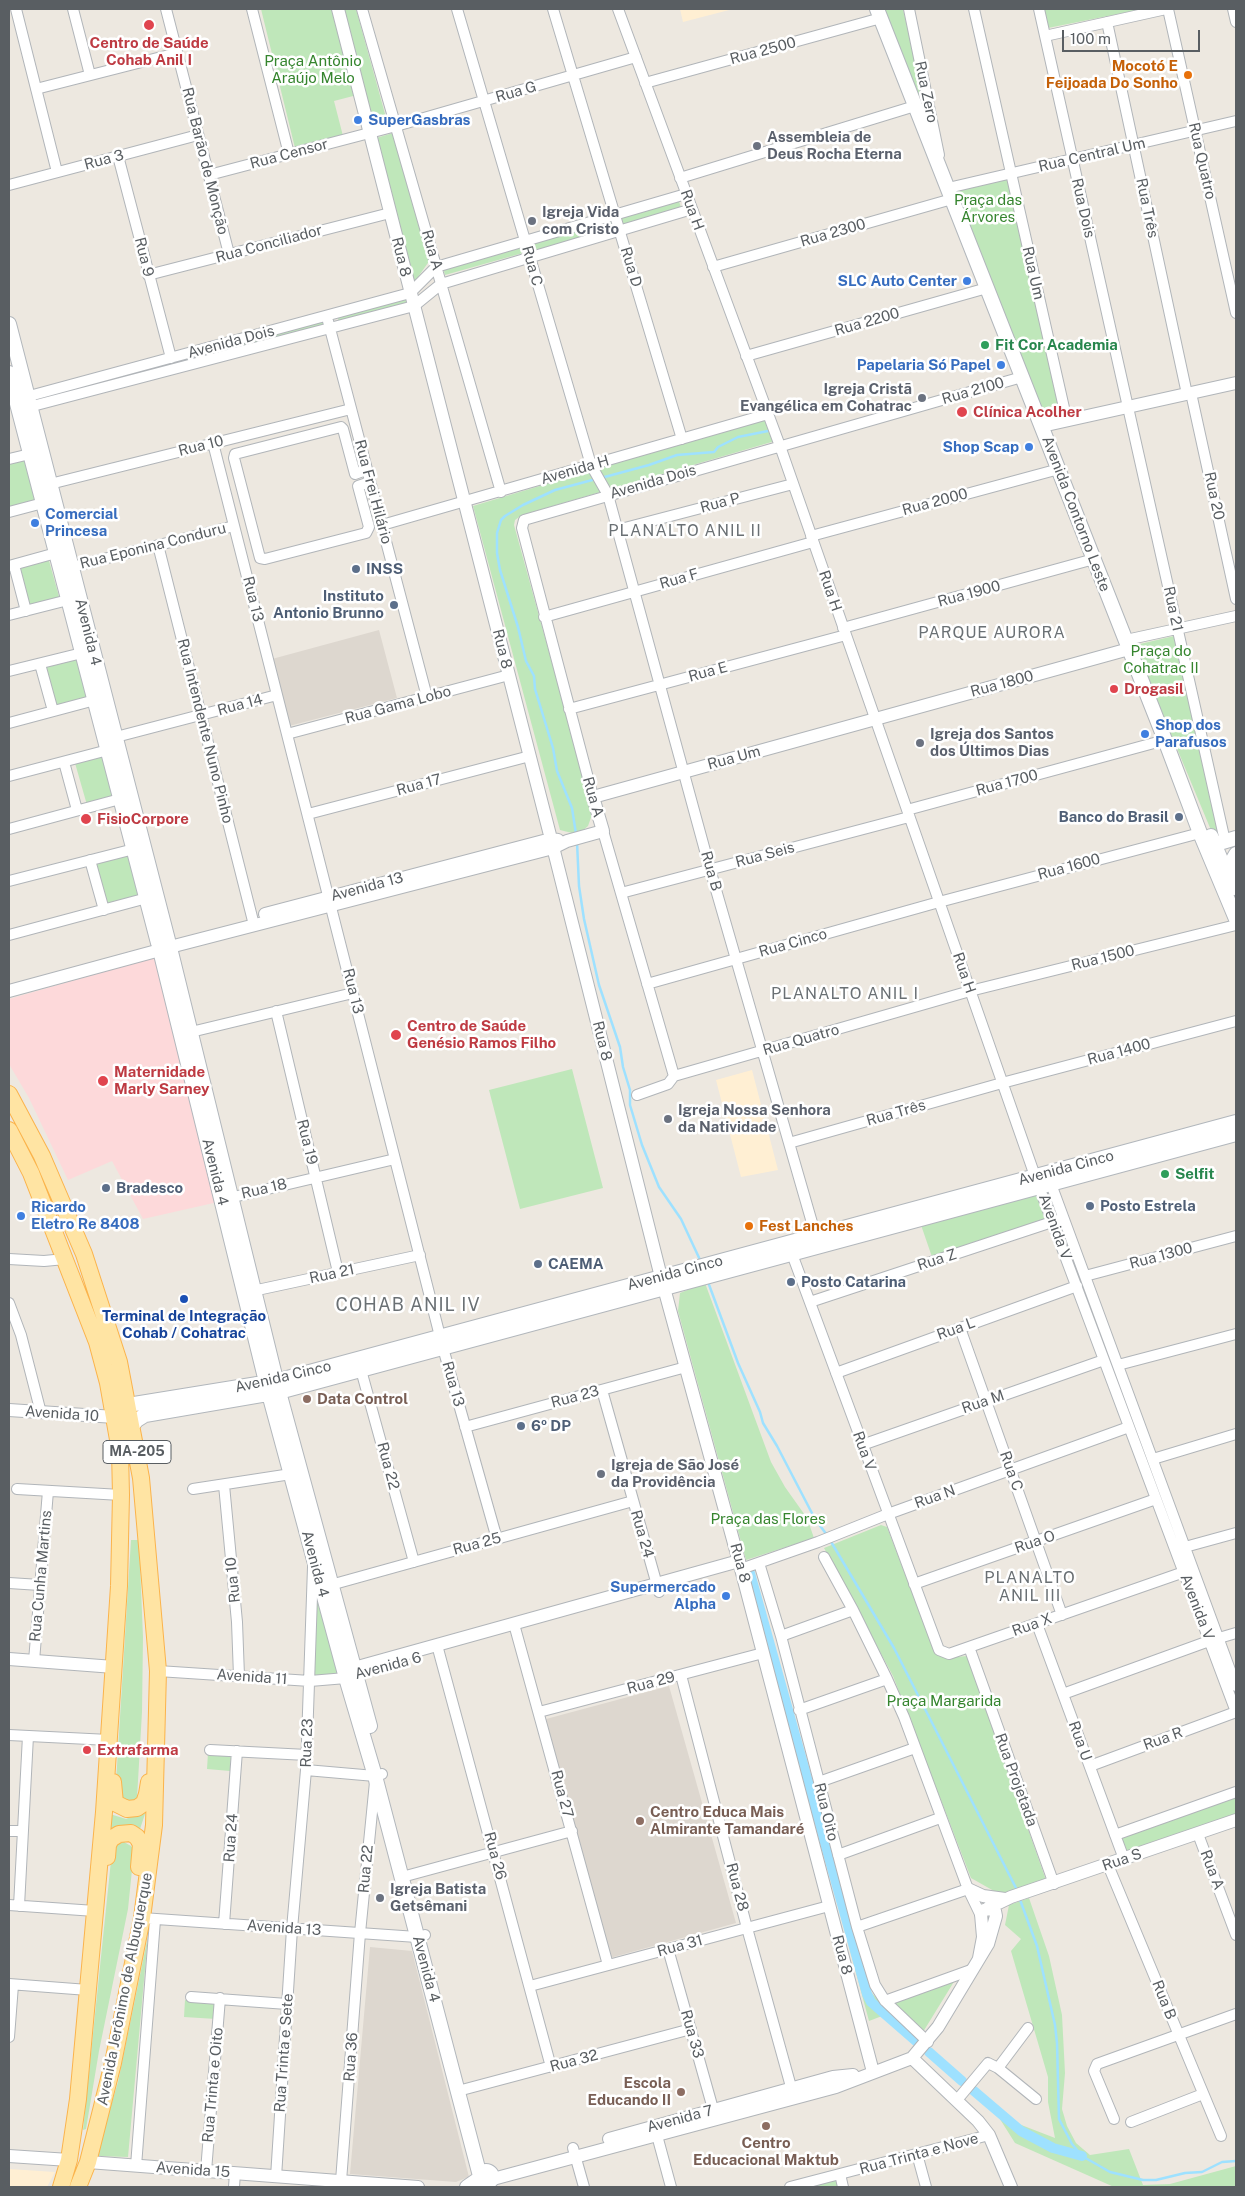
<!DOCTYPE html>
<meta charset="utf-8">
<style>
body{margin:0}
#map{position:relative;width:1245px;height:2196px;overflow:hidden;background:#ede8e0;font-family:"Public Sans",sans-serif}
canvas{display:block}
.frame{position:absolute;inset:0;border:10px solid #595e62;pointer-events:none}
.scale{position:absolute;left:1062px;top:30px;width:138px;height:22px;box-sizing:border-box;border:2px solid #595e62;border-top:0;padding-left:6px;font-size:15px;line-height:18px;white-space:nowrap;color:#595e62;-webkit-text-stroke:4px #fff;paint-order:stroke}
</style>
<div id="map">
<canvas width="1245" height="2196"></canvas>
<div class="frame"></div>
<div class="scale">100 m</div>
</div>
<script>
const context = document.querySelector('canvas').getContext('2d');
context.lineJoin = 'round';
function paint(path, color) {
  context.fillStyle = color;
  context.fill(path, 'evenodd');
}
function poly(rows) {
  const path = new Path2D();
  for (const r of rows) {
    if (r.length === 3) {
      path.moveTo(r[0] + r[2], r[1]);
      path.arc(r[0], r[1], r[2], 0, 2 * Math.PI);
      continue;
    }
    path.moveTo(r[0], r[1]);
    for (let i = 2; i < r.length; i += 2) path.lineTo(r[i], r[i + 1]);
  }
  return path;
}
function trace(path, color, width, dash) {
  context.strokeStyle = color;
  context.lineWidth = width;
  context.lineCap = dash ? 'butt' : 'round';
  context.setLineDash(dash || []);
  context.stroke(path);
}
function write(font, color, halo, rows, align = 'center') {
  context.font = font + ' "Public Sans",sans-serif';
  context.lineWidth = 5;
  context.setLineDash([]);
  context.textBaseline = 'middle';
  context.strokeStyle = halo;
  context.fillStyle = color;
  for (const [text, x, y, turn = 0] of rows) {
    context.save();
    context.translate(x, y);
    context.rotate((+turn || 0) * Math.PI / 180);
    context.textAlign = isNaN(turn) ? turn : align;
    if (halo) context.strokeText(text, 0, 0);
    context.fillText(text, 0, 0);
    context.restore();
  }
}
paint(poly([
 [680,9,733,9,683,22],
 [752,1070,778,1170,741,1177,716,1080],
 [9,2169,55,2172,47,2187,9,2187]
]), '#ffefd3');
paint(poly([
 [379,630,397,698,289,726,272,659],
 [669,1686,736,1923,610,1958,546,1719],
 [370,1947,412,1951,469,2177,456,2182,350,2174]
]), '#ddd7cf');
paint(poly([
 [155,957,218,1202,143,1219,112,1161,68,1180,29,1098,9,1064,9,999]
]), '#fdd9da');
paint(poly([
 [261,9,335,9,357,95,334,101,343,136,295,148],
 [344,9,356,9,387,121,374,124],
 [883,9,903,9,924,101,917,102],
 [1044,9,1143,9,1048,28],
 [393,133,430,260,413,284,376,138],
 [1005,176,1009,182,1059,410,1055,412,1045,413,1039,410,954,190],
 [678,199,681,207,532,252,529,243],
 [521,247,523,253,445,275,443,268],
 [408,298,410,305,339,324,338,318],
 [328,319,330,326,192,360,190,355],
 [766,418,775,441,522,515,515,520,514,525,593,812,588,826,582,831,572,833,560,830,473,506],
 [27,458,37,500,9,508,9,463],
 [48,557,60,600,29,607,16,565],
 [1174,636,1199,731,1219,831,1213,835,1136,650,1140,644],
 [79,656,90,699,54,708,43,665],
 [106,754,117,796,87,805,75,763],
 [127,854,139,897,105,907,94,863],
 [572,1069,603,1188,520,1209,489,1090],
 [1040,1192,1049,1218,932,1257,921,1225],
 [705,1283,771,1462,785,1487,807,1518,814,1538,746,1560,678,1311,680,1293],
 [881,1525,887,1527,934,1650,945,1658,967,1656,1046,1880,1001,1895,971,1878,893,1676,824,1548],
 [131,1540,139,1540,143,1637,142,1712,137,1798,132,1804,115,1798],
 [752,1570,870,1991,890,2013,869,2021,748,1572],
 [311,1582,341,1675,312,1678],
 [208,1753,231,1755,230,1771,207,1769],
 [1236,1797,1236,1817,1127,1855,1121,1838],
 [146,1811,139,1832,107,1834,110,1814,126,1819],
 [124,1842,131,1846,134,1850,128,1909,99,2051,86,2129,83,2130,112,1851,116,1845],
 [1029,1898,1049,1956,1062,2015,1065,2073,1062,2109,1067,2126,1076,2143,1090,2155,1129,2149,1143,2185,1170,2184,1236,2166,1236,2187,1114,2187,1015,2143,998,2116,1055,2138,1048,2102,1048,2077,1011,1951,1021,1939,1005,1925,1009,1905],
 [148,1936,128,2157,96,2156,118,2082],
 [955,1980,923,2032,893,2002],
 [185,2000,216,2003,216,2019,184,2017],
 [840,2174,843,2187,790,2187]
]), '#bfe7ba');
trace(poly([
 [601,478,649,465,677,455,714,452,718,447,738,437,768,431],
 [576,834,572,808,557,771,553,748,535,689,534,676,526,661,518,627,500,570,497,553,497,533,501,520,505,516,523,505,555,490,596,479],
 [577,842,579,886,584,919,599,985,620,1047,623,1067,630,1090,630,1105,642,1145,659,1187,681,1219,701,1262],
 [708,1282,738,1363,760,1412,763,1423,777,1446,815,1519,827,1535],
 [830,1540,894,1648,1017,1890],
 [1019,1897,1037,1946,1055,2025,1057,2043,1059,2119,1072,2144,1082,2156,1110,2172,1143,2180,1156,2180,1185,2173,1202,2172,1222,2162,1236,2161]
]), '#9ee1ff', 2.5);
trace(poly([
 [750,1573,867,1994,871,2002,917,2042],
 [929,2052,962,2081],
 [974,2091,1021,2131,1053,2148,1082,2156]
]), '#9ee1ff', 10);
const minor = poly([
 [16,9,57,172],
 [73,9,90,75],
 [166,9,229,254],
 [252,9,289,154],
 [362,9,501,492],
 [457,9,591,465,608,495,710,869,817,1240],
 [553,9,682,439],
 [618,9,780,446,1035,1176,1236,1712],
 [909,9,939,155],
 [974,9,1067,421],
 [1039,9,1225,841],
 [1168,9,1236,313],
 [1233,9,1236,22],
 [1107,22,1187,394],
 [1045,36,1166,9],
 [645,83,881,18],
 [36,89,177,53],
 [118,156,171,358],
 [209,175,396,126,636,57],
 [680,178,915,106],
 [9,185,198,135],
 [948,188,1236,121],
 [713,267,952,199],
 [148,275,390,213],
 [328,321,427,697],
 [746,356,987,288],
 [1191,393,1236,599],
 [22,398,410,293,436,267,686,194],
 [25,408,414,306,441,284,692,209],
 [213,443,443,1348,497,1539],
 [9,459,30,454],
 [363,471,355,474,343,429,341,427,235,454,234,458,260,558,265,559,366,533,369,527,358,486,367,483],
 [50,484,351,409],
 [9,512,43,503],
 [382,525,768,414],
 [617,530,793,484],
 [811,536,1059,469],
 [158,545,254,925],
 [14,565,26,611],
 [9,566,56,553],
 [72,567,234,526],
 [9,615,68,600],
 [544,617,813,542],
 [843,628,1094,559],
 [1126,640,1236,616],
 [40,664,53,711],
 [9,671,82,653],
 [569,709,846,635],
 [9,723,95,700],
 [287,734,509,675],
 [116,737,277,695],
 [64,762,77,810],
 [9,776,108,750],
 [593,797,522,528,524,520,1022,377],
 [907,810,1165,740],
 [308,814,530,756],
 [9,829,120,799],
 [603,831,674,1076],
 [90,860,104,910],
 [9,881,134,849],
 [621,893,909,817],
 [9,935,147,898],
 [647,984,939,902,1200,833],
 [276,1011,338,1272],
 [191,1032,353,993],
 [637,1095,668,1084,674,1076,970,991,1236,925],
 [789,1143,1002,1083,1236,1021],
 [1047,1182,1051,1184,1236,1686],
 [225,1199,395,1159],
 [792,1254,939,1650,949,1654,969,1647,1184,1572],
 [9,1259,44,1261,65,1259],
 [1085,1276,1236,1236],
 [248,1292,420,1255],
 [810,1302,1058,1220],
 [9,1303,21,1335,41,1413],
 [960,1328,1062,1615],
 [1118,1365,1236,1334],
 [361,1370,414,1562],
 [836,1373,1077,1286],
 [602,1390,659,1592],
 [465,1427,686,1367],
 [862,1445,1104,1360],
 [1153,1459,1236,1434],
 [224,1485,237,1622,239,1676],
 [17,1489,121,1495],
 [193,1489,291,1474],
 [1185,1547,1236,1533],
 [824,1557,853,1610,887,1679,904,1717,968,1889,981,1916],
 [759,1563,781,1636,857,1927,875,1985,885,2001,928,2042],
 [741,1569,818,1542,888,1514,1129,1427],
 [9,1583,40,1585],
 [914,1584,1156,1499],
 [327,1586,633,1501],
 [514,1624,608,1965],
 [1037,1624,1124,1859],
 [781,1636,853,1610],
 [1219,1638,1236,1633],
 [437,1645,551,2067],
 [969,1647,1054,1884],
 [34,1661,48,1491],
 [158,1671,310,1681,346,1678],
 [681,1675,747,1928,793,2094],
 [1063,1694,1209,1641],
 [799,1710,887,1679],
 [539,1712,763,1653],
 [9,1735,109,1740],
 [210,1750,307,1755],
 [1090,1766,1236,1712],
 [306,1770,375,1776,382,1774],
 [819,1782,915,1748],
 [9,1831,23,1831],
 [1198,1834,1236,1935],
 [1115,1835,1236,1792],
 [838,1855,940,1818],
 [1108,1865,1221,2136],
 [402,1877,572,1831],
 [9,1905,95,1911],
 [19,1906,28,1736],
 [142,1918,417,1937,425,1935],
 [224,1924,237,1751],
 [857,1927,968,1889],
 [668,1949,715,2116],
 [9,1984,88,1990],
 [530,1986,829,1906],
 [191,1997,287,2004],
 [885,2001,971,1970],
 [9,2037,13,1985],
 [998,2068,1028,2028],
 [458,2091,691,2029],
 [957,2100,988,2063,998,2068,1036,2099],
 [1114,2119,1094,2071,1097,2064,1236,2014],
 [1131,2122,1203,2094],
 [655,2128,671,2187],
 [573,2148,584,2187],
 [917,2154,926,2187],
 [136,2166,155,1920],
 [206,2171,220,1998],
 [840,2174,843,2187],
 [276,2177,292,1929,306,1770,313,1567],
 [341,2181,360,1933,375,1782],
 [234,2187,235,2173],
 [790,2187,989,2135]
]);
const tertiary = poly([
 [338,9,551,839,661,1277,741,1569,873,2072],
 [1042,426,1236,383],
 [265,914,551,839,558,840],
 [170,947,553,848,567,841,603,831,593,797,1129,649],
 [9,991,160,950],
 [9,1410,115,1417],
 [9,1659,114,1667],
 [349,1674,354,1668,739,1561],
 [968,1889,983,1896,1005,1899],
 [988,1908,1011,1897,1236,1820],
 [912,2058,978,2121,989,2135,1011,2187],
 [609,2139,833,2077,853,2075],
 [9,2156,69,2160],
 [88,2162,418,2187],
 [493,2179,836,2087,912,2058,938,2027,988,1944,996,1916,995,1911,991,1909,984,1910,981,1914,983,1937,979,1958]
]);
const secondary = poly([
 [877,9,1165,740,1200,833,1236,919],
 [9,324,168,940],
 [9,373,158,943],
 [1211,836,1233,888],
 [1206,847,1236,838],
 [1232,877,1232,861,1236,854],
 [170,948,279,1392,370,1726],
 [160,950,269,1394,346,1678,375,1776,480,2176],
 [120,1410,128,1405,276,1381,1236,1122],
 [132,1426,137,1420,145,1415,279,1392,1236,1134],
 [486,2177,6],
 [467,2187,480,2178]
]);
const primary = poly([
 [9,1094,42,1156,84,1254,119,1362,141,1478,158,1671,154,1825,142,1918,113,2063,88,2162,78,2187],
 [9,1130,31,1173,97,1342,108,1383,120,1451,121,1495,119,1586,104,1812,78,2099,69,2160,61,2187],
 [113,1782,115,1803,127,1809,137,1808,144,1803,147,1794,149,1782],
 [107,1857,108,1845,111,1839,119,1834,131,1833,137,1837,141,1844,139,1867]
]);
trace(minor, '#b1b5b9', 12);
trace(tertiary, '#b1b5b9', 14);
trace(secondary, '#b2b7bc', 16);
trace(primary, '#fbb34b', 18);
trace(minor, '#fff', 10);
trace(tertiary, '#fff', 12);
trace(secondary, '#fff', 14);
trace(primary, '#ffe4a3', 16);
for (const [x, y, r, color] of [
 [149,25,6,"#e0444e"],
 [1188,75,5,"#e8710a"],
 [358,120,5,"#3f7fe0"],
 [757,146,5,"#6b7280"],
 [532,221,5,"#6b7280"],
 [967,281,5,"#3f7fe0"],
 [985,345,5,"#2e9e5b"],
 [1001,365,5,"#3f7fe0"],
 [922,398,5,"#6b7280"],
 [962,412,6,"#e0444e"],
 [1029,447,5,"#3f7fe0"],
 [35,523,5,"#3f7fe0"],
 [356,569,5,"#5c6f8a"],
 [394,605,5,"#5c6f8a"],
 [1114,689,5,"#e0444e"],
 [1145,734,5,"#3f7fe0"],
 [920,743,5,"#6b7280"],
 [1179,817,5,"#5c6f8a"],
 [86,819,6,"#e0444e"],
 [396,1035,6,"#e0444e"],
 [103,1081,6,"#e0444e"],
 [668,1119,5,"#6b7280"],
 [1165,1174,5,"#2e9e5b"],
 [106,1188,5,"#5c6f8a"],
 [1090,1206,5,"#5c6f8a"],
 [21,1216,5,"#3f7fe0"],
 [749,1226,5,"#e8710a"],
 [538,1264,5,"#5c6f8a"],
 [791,1282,5,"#5c6f8a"],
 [184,1299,5,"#1a4fb4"],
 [307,1399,5,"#8d6e63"],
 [521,1426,5,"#5c6f8a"],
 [601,1474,5,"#6b7280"],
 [726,1596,5,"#3f7fe0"],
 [87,1750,5,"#e0444e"],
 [640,1821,5,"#8d6e63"],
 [380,1898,5,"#6b7280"],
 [681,2092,5,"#8d6e63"],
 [766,2126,5,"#8d6e63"]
]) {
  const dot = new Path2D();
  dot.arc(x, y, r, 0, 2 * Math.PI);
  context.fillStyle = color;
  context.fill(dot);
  trace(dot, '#fff', 2);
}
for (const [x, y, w] of [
 [137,1452,68]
]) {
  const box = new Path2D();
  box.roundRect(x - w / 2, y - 11.5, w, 23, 4);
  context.fillStyle = '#fff';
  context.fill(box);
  trace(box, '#595e62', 1);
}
write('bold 14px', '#595e62', null, [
 ["MA-205",137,1452]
]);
write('bold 15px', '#be3a42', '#fff', [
 ["Centro de Saúde",149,43,"center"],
 ["Cohab Anil I",149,60,"center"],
 ["Clínica Acolher",973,412],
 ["Drogasil",1124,689],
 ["FisioCorpore",97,819],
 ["Centro de Saúde",407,1026],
 ["Genésio Ramos Filho",407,1043],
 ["Maternidade",114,1072],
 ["Marly Sarney",114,1089],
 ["Extrafarma",97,1750]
], 'left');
write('15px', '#595e62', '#fff', [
 ["Rua 2500",763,51,-15],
 ["Rua G",516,92,-16],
 ["Rua Zero",926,92,78],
 ["Rua Censor",289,154,-15],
 ["Rua Central Um",1092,155,-13],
 ["Rua 3",104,160,-15],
 ["Rua Barão de Monção",205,161,76],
 ["Rua Quatro",1202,161,77],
 ["Rua Dois",1083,208,77],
 ["Rua Três",1147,208,78],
 ["Rua H",692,210,70],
 ["Rua 2300",833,233,-16],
 ["Rua Conciliador",269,244,-15],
 ["Rua A",432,250,74],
 ["Rua 9",144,257,76],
 ["Rua 8",401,257,76],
 ["Rua C",532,266,74],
 ["Rua D",631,267,73],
 ["Rua Um",1033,273,77],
 ["Rua 2200",867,322,-16],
 ["Avenida Dois",231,342,-15],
 ["Rua 2100",973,391,-16],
 ["Rua 10",201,446,-14],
 ["Avenida H",575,470,-16],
 ["Avenida Dois",653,482,-16],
 ["Rua Frei Hilário",373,492,75],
 ["Rua 20",1214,496,78],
 ["Rua 2000",935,502,-15],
 ["Rua P",720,503,-15],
 ["Avenida Contorno Leste",1076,514,69],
 ["Rua Eponina Conduru",153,546,-14],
 ["Rua F",679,579,-16],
 ["Rua H",830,591,71],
 ["Rua 1900",969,594,-15],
 ["Rua 13",253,599,76],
 ["Rua 21",1173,609,78],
 ["Avenida 4",88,632,76],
 ["Rua 8",502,649,76],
 ["Rua E",708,672,-15],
 ["Rua 1800",1002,684,-15],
 ["Rua 14",240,705,-15],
 ["Rua Gama Lobo",398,705,-15],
 ["Rua Intendente Nuno Pinho",205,731,76],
 ["Rua Um",734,758,-15],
 ["Rua 1700",1007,783,-15],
 ["Rua 17",419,785,-15],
 ["Rua A",593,797,74],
 ["Rua Seis",765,855,-15],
 ["Rua 1600",1069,867,-15],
 ["Rua B",711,871,74],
 ["Avenida 13",367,887,-15],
 ["Rua Cinco",793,943,-16],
 ["Rua 1500",1103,958,-14],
 ["Rua H",964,973,71],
 ["Rua 13",353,991,76],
 ["Rua Quatro",801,1040,-16],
 ["Rua 8",602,1041,76],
 ["Rua 1400",1119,1052,-15],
 ["Rua Três",896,1113,-16],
 ["Rua 19",307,1142,76],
 ["Avenida Cinco",1066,1168,-15],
 ["Avenida 4",215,1172,76],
 ["Rua 18",264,1189,-13],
 ["Avenida V",1055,1227,70],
 ["Rua 1300",1161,1256,-15],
 ["Rua Z",937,1260,-18],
 ["Avenida Cinco",675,1273,-15],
 ["Rua 21",332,1274,-12],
 ["Rua L",956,1329,-20],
 ["Avenida Cinco",283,1377,-13],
 ["Rua 13",453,1384,74],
 ["Rua 23",575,1397,-15],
 ["Rua M",983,1402,-19],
 ["Avenida 10",62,1414,4],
 ["Rua V",864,1451,70],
 ["Rua 22",388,1466,75],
 ["Rua C",1011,1471,70],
 ["Rua N",935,1497,-20],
 ["Rua 24",642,1534,74],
 ["Rua O",1035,1542,-19],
 ["Rua 25",477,1544,-15],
 ["Rua 8",740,1563,75],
 ["Avenida 4",315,1564,75],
 ["Rua Cunha Martins",41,1576,-85],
 ["Rua 10",233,1580,-96],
 ["Avenida V",1197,1607,69],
 ["Rua X",1032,1625,-20],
 ["Avenida 6",388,1666,-15],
 ["Avenida 11",252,1677,4],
 ["Rua 29",651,1683,-15],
 ["Rua R",1163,1739,-20],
 ["Rua U",1080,1741,70],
 ["Rua 23",307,1743,-88],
 ["Rua Projetada",1016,1780,70],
 ["Rua 27",562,1794,75],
 ["Rua Oito",826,1812,76],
 ["Rua 24",231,1838,-86],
 ["Rua 26",495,1856,75],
 ["Rua S",1122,1860,-19],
 ["Rua 22",366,1869,-85],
 ["Rua A",1212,1870,69],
 ["Rua 28",737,1887,75],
 ["Avenida 13",284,1928,4],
 ["Rua 31",680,1946,-15],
 ["Rua 8",842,1955,75],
 ["Avenida 4",426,1969,75],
 ["Avenida Jerônimo de Albuquerque",125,1989,-79],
 ["Rua B",1164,2000,68],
 ["Rua 33",692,2034,74],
 ["Rua Trinta e Sete",284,2053,-86],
 ["Rua 36",351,2057,-86],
 ["Rua 32",574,2061,-15],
 ["Rua Trinta e Oito",213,2085,-85],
 ["Avenida 7",680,2119,-15],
 ["Rua Trinta e Nove",919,2154,-15],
 ["Avenida 15",193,2170,4]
]);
write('15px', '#35852e', '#fff', [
 ["Praça Antônio",313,61],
 ["Araújo Melo",313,78],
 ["Praça das",988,200],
 ["Árvores",988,217],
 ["Praça do",1161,651],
 ["Cohatrac II",1161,668],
 ["Praça das Flores",768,1519],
 ["Praça Margarida",944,1701]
]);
write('bold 15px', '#c56008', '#fff', [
 ["Mocotó E",1178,66],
 ["Feijoada Do Sonho",1178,83],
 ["Fest Lanches",759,1226,"left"]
], 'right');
write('bold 15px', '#366cbe', '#fff', [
 ["SuperGasbras",368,120],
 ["SLC Auto Center",957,281,"right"],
 ["Papelaria Só Papel",991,365,"right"],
 ["Shop Scap",1019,447,"right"],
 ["Comercial",45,514],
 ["Princesa",45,531],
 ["Shop dos",1155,725],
 ["Parafusos",1155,742],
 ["Ricardo",31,1207],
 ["Eletro Re 8408",31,1224],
 ["Supermercado",716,1587,"right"],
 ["Alpha",716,1604,"right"]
], 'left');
write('bold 15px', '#5b616d', '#fff', [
 ["Assembleia de",767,137],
 ["Deus Rocha Eterna",767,154],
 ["Igreja Vida",542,212],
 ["com Cristo",542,229],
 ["Igreja Cristã",912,389,"right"],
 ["Evangélica em Cohatrac",912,406,"right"],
 ["Igreja dos Santos",930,734],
 ["dos Últimos Dias",930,751],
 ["Igreja Nossa Senhora",678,1110],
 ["da Natividade",678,1127],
 ["Igreja de São José",611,1465],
 ["da Providência",611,1482],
 ["Igreja Batista",390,1889],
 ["Getsêmani",390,1906]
], 'left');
write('bold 15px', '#27864d', '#fff', [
 ["Fit Cor Academia",995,345],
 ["Selfit",1175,1174]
], 'left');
write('bold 15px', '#4e5e75', '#fff', [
 ["INSS",366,569],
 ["Instituto",384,596,"right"],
 ["Antonio Brunno",384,613,"right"],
 ["Banco do Brasil",1169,817,"right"],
 ["Bradesco",116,1188],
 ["Posto Estrela",1100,1206],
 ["CAEMA",548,1264],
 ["Posto Catarina",801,1282],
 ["6º DP",531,1426]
], 'left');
write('bold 15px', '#164399', '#fff', [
 ["Terminal de Integração",184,1316],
 ["Cohab / Cohatrac",184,1333]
]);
write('bold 15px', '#785e54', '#fff', [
 ["Data Control",317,1399],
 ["Centro Educa Mais",650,1812],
 ["Almirante Tamandaré",650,1829],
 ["Escola",671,2083,"right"],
 ["Educando II",671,2100,"right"],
 ["Centro",766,2143,"center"],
 ["Educacional Maktub",766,2160,"center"]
], 'left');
context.letterSpacing = '1px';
write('16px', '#6a7074', '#fff', [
 ["PLANALTO ANIL II",685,531],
 ["PARQUE AURORA",992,633],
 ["PLANALTO ANIL I",845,994],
 ["PLANALTO",1030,1578],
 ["ANIL III",1030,1596]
]);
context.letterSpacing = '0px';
context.letterSpacing = '1px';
write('18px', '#6a7074', '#fff', [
 ["COHAB ANIL IV",408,1305]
]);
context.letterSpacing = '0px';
</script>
